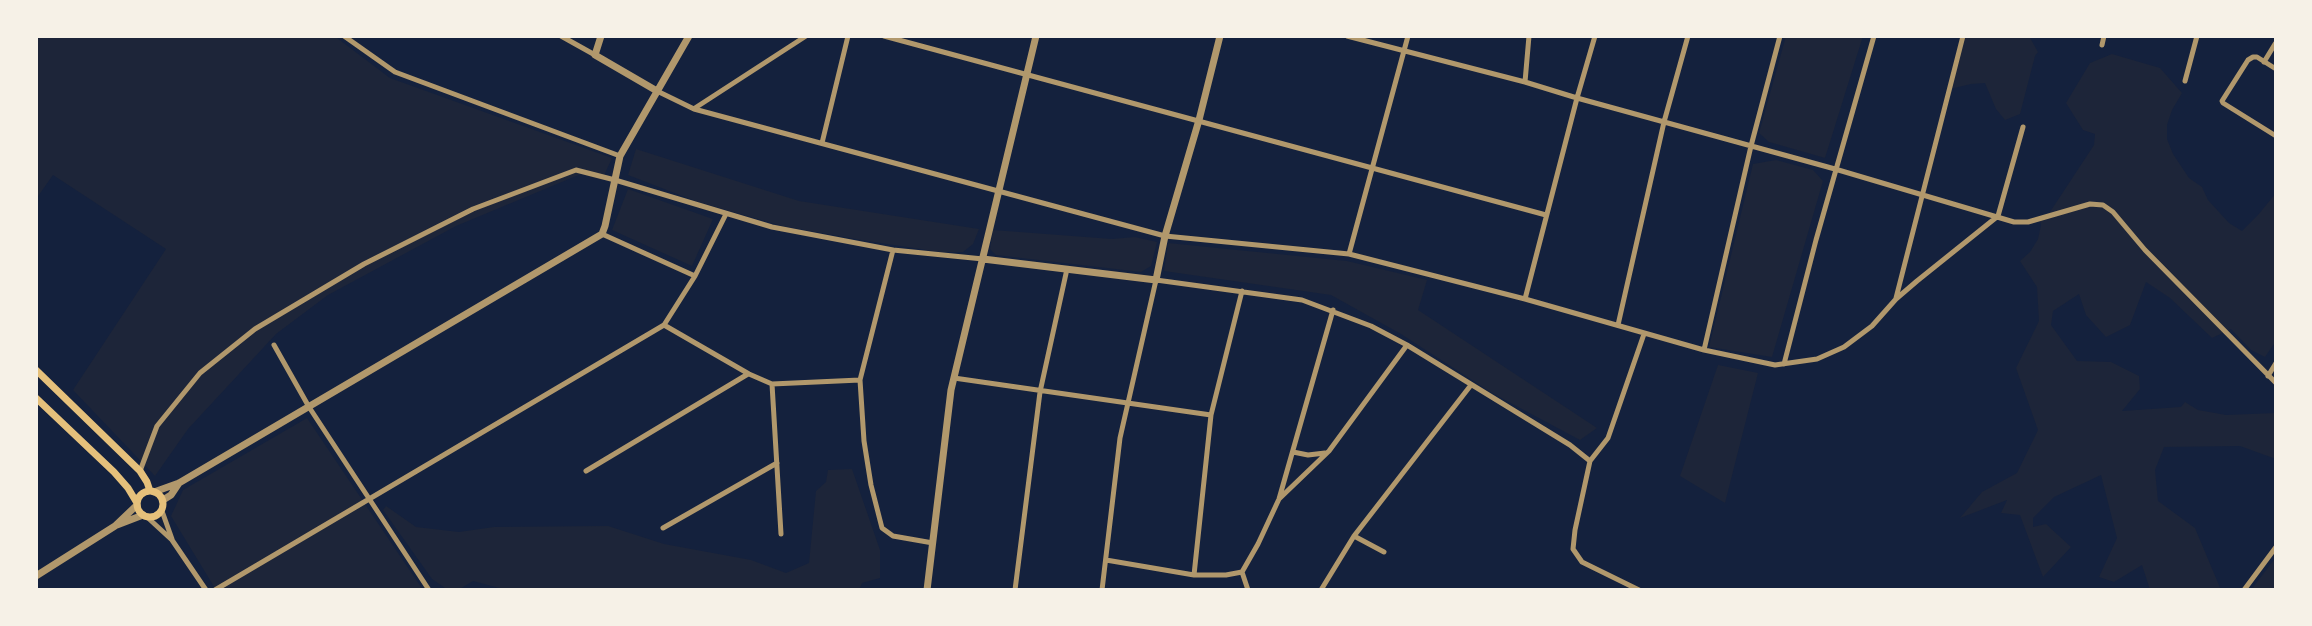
<!DOCTYPE html>
<style>
body{margin:0}
#map{position:relative;width:2312px;height:626px;overflow:hidden;background:#14213d;font-family:Raleway,sans-serif}
canvas{display:block}
.frame{position:absolute;inset:0;border:38px solid #f6f1e7;pointer-events:none}
</style>
<div id="map">
<canvas width="2312" height="626"></canvas>
<div class="frame"></div>
</div>
<script>
const context = document.querySelector('canvas').getContext('2d');
context.lineJoin = 'round';
function paint(path, color) {
  context.fillStyle = color;
  context.fill(path, 'evenodd');
}
function poly(rows) {
  const path = new Path2D();
  for (const r of rows) {
    if (r.length === 3) {
      path.moveTo(r[0] + r[2], r[1]);
      path.arc(r[0], r[1], r[2], 0, 2 * Math.PI);
      continue;
    }
    path.moveTo(r[0], r[1]);
    for (let i = 2; i < r.length; i += 2) path.lineTo(r[i], r[i + 1]);
  }
  return path;
}
function trace(path, color, width, dash) {
  context.strokeStyle = color;
  context.lineWidth = width;
  context.lineCap = dash ? 'butt' : 'round';
  context.setLineDash(dash || []);
  context.stroke(path);
}
paint(poly([
 [36,36,328,36,337,38,390,78,612,158,602,180,581,174,456,226,328,295,276,334,188,429,155,476,73,390,166,249,53,175,36,199],
 [1786,36,1863,36,1825,158,1769,142,1759,133],
 [1961,36,2029,36,2038,52,2035,56,2020,114,2005,120,1996,109,1985,83,1971,84,1950,89],
 [2112,54,2160,68,2182,93,2172,110,2167,125,2167,139,2173,154,2189,178,2202,187,2208,200,2229,223,2242,231,2258,215,2276,193,2276,341,2265,357,2251,350,2231,329,2212,338,2170,298,2146,282,2130,325,2106,337,2086,315,2079,294,2053,311,2051,325,2077,361,2111,362,2139,376,2140,389,2122,411,2181,407,2185,402,2198,410,2226,415,2276,413,2276,459,2240,446,2164,447,2155,470,2158,501,2195,528,2221,590,2178,590,2176,588,2175,590,2150,590,2142,565,2114,582,2099,577,2117,538,2101,475,2054,497,2033,518,2033,527,2046,524,2071,547,2043,577,2020,515,2001,513,2007,500,1960,518,1982,492,2017,473,2038,430,2016,368,2039,321,2037,287,2020,261,2030,252,2038,239,2041,225,2039,216,2048,215,2094,145,2095,134,2083,130,2066,103,2090,63],
 [636,149,799,201,979,229,973,244,963,252,940,252,861,240,782,226,698,202,628,175],
 [1776,160,1813,170,1823,181,1772,357,1709,347,1753,164],
 [628,189,713,219,692,266,612,230],
 [993,230,1112,239,1135,237,1157,242,1151,266,1141,272,996,255,990,249],
 [1168,243,1347,261,1427,280,1418,310,1597,428,1580,440,1492,393,1401,334,1331,295,1164,271],
 [1718,365,1758,373,1725,503,1680,476],
 [307,418,423,590,216,590,171,516,183,490],
 [852,469,880,550,880,578,862,583,859,590,507,590,473,581,458,590,448,590,432,579,383,510,386,506,416,527,459,532,494,527,608,526,664,544,751,560,786,573,809,563,816,491,826,482,828,470],
 [2276,557,2276,590,2251,590]
]), '#1d2539');
trace(poly([
 [344,36,395,72,620,156],
 [561,36,595,55],
 [884,36,1546,215],
 [1347,36,1525,82,1577,98,1835,169,2014,222,2028,222,2090,204,2103,205,2113,212,2145,250,2276,383],
 [2102,45,2104,36],
 [2264,62,2275,44],
 [2276,69,2257,57,2253,57,2248,60,2222,101,2223,103,2276,136],
 [2185,81,2197,36],
 [1525,82,1529,36],
 [657,91,694,109,1165,236,1349,254,1525,299,1704,350,1775,365,1817,359,1844,347,1872,326,1896,299,1917,281,1998,216],
 [695,108,806,36],
 [822,143,848,36],
 [1998,216,2023,127],
 [602,234,695,276],
 [893,250,860,380,864,441,871,485,882,528,893,536,933,543],
 [1349,254,1408,36],
 [1896,298,1963,36],
 [1525,299,1577,98,1595,36],
 [664,325,749,374,772,384,860,380],
 [1618,325,1664,122,1688,36],
 [274,345,309,407,429,590],
 [1704,350,1751,146,1780,36],
 [1784,364,1816,240,1874,36],
 [2268,376,2276,363],
 [954,378,1211,415],
 [772,384,781,534],
 [1293,452,1308,455,1325,453],
 [140,471,157,426,200,373,255,329,364,264,473,209,576,170,615,180,772,227,893,250,983,259],
 [586,471,748,374],
 [1279,499,1329,451,1407,345],
 [162,511,172,539],
 [147,517,172,540,206,590],
 [663,528,777,463],
 [1354,536,1384,552],
 [1106,560,1194,575,1226,575,1242,572],
 [1242,572,1258,544,1279,499,1333,310],
 [1242,572,1248,590],
 [1194,575,1211,415,1242,291],
 [215,590,664,325,695,276,726,214],
 [1015,590,1040,392,1067,269],
 [1102,590,1120,438,1156,280,1302,300,1371,326,1407,345,1570,445,1590,461],
 [1321,590,1354,536,1471,385],
 [1639,590,1582,562,1573,549,1575,530,1590,461,1608,438,1644,334],
 [2244,590,2276,547]
]), '#b1986c', 5);
trace(poly([
 [601,36,595,55,657,91],
 [983,259,1156,280,1165,236,1199,120,1220,36],
 [154,492,179,483,602,234,605,226,620,156,689,36],
 [163,500,171,495,179,483],
 [117,525,143,515],
 [36,576,115,526,137,505],
 [927,590,951,390,1036,36]
]), '#b1986c', 7);
trace(poly([
 [36,370,140,471,147,482,150,491],
 [36,398,114,472,128,488,137,503],
 [150,504,13]
]), '#e5c07b', 7);
</script>
